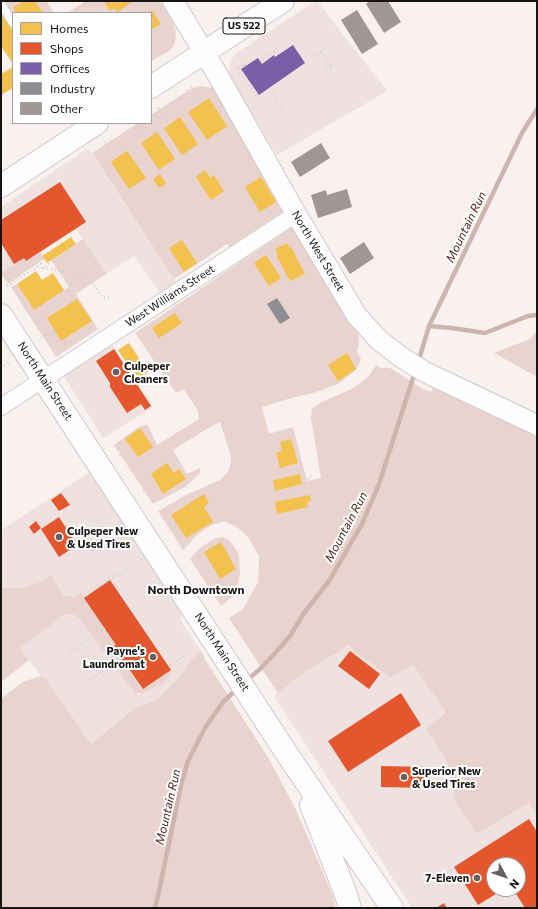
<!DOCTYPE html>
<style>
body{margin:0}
#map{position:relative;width:538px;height:909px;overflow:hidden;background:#f8f1f0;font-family:Commissioner,sans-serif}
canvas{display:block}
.frame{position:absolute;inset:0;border:2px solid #181413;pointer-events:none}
.legend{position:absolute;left:12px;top:12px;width:140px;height:112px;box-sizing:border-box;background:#fff;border:1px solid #a3a1a1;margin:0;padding:5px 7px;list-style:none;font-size:12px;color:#181413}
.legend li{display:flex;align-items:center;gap:8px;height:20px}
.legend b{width:20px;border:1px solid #a3a1a1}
.north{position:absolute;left:486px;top:857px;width:40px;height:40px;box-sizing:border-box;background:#fff;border:1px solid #a3a1a1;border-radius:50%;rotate:130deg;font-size:11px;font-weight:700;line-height:16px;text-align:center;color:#181413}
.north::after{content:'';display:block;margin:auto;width:14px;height:18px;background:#666160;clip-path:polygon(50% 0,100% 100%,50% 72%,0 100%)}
</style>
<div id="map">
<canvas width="538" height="909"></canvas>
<div class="frame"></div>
<ul class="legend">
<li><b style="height:11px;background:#f2c14e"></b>Homes</li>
<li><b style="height:11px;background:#e4572e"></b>Shops</li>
<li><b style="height:11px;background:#7b5ea7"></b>Offices</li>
<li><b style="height:11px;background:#8d8d92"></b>Industry</li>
<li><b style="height:11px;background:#9f9695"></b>Other</li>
</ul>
<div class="north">N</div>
</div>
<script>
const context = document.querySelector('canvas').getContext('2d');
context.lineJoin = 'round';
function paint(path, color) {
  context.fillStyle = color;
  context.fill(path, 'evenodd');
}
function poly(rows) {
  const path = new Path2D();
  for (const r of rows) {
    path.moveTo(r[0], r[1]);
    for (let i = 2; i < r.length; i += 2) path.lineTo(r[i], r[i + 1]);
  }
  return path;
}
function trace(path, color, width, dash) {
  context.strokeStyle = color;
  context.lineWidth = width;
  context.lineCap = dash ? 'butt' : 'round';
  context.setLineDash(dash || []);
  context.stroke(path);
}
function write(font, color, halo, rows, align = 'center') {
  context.font = font + ' Commissioner,sans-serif';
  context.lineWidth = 4;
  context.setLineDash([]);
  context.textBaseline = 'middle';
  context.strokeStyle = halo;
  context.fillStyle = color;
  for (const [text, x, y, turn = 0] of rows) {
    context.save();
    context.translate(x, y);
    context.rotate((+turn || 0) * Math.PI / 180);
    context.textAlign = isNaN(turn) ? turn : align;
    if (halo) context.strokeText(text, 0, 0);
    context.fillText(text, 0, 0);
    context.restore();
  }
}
paint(poly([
 [315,1,317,1,387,91,277,155,232,82,229,72,230,65,233,57,238,52],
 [88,148,176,282,160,293,134,256,106,274,76,229,1,278,1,207],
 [111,343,153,407,103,438,63,375],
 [89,472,181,609,181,621,201,651,192,659,180,676,162,695,153,701,135,708,91,744,46,679,41,676,12,637,1,594,1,530,61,491],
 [347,645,360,654,413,665,446,713,426,728,448,764,453,780,453,794,455,802,458,807,477,834,529,803,537,816,537,908,412,908,274,696,299,676,329,657,341,651],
 [494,865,518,865,518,889,494,889]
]), '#efe1df');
paint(poly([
 [1,1,46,1,54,13,13,13,13,30,1,11],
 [86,1,160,1,172,21,175,28,176,33,175,43,173,47,168,52,151,61,151,13,67,13],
 [199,86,214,88,287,209,229,247,227,244,174,279,92,153,138,123,151,123,151,115,189,90,193,88],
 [290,226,296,226,349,322,358,333,359,342,357,352,361,359,358,367,355,371,338,384,313,393,288,399,262,407,269,434,293,427,307,481,321,478,311,418,312,409,320,403,351,389,362,382,369,376,376,365,381,368,390,368,423,389,431,392,433,388,537,437,537,816,529,803,477,834,458,807,455,802,453,794,453,780,448,764,426,728,446,713,413,665,390,677,347,645,341,651,329,657,299,676,278,693,229,618,243,609,258,582,259,556,248,537,238,528,233,525,225,522,221,522,210,526,197,535,183,550,158,511,186,495,222,479,229,470,231,459,230,453,220,422,205,430,173,450,187,474,200,468,200,473,193,480,185,487,153,504,114,445,137,428,145,425,148,426,149,428,157,445,199,419,198,416,198,411,184,389,176,393,135,333,291,228],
 [83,239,106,274,76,294,98,329,56,357,11,287,17,284,34,309,69,287,51,260],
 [40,252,44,259,8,284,1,273,24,258,27,261],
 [537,331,537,377,494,353,530,339],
 [222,537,229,540,236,549,239,556,240,574,238,583,233,596,221,606,190,559,201,547,214,539],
 [51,575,63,595,74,597,81,592,116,645,114,647,142,689,171,670,172,671,166,680,162,684,152,689,147,692,135,693,80,619,76,616,72,614,67,614,62,616,20,648,29,660,1,682,1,588,22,588,41,582],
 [201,651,205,657,204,658,269,759,296,810,332,894,336,908,1,908,1,699,22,682,41,676,46,679,91,744,135,708,153,701,162,695,180,676,192,659]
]), '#e9d3ce');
paint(poly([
 [23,1,35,1,43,13,16,13,13,8],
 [104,1,134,1,117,12,114,8,110,11],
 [152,10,161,24,151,30,151,13,147,13],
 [1,12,13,31,13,64,1,46],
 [13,67,13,88,1,95,1,74],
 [209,98,227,126,207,140,188,112],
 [180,117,198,144,182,155,164,128],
 [157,132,175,159,159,170,141,143],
 [127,151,146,178,129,189,111,162],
 [205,170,210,178,214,175,224,191,211,200,196,177],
 [160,174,166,184,159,188,153,179],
 [261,177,276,202,260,212,245,187],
 [71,237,76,244,47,263,42,256],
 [182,240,197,263,184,272,169,248],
 [287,243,289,248,291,247,305,274,290,281,276,255,278,254,275,249],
 [266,255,281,278,269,286,254,263],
 [36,271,42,280,53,273,64,290,34,310,17,284],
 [77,299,92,321,61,341,47,318],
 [175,313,182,323,159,338,152,328],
 [129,343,148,372,137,379,118,350],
 [347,353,356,369,338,381,328,365],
 [140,428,153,447,138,457,125,439],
 [291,439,298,463,280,468,276,453,282,451,280,442],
 [167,463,174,473,179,469,186,479,163,494,151,474],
 [300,474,302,484,275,491,273,480],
 [204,494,209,503,204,507,213,522,186,538,171,515],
 [310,495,311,501,307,502,308,507,277,514,275,502],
 [221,542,236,569,220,579,204,552]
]), '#f2c14e');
paint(poly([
 [60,182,86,222,26,261,24,258,14,264,1,243,1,220],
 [114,349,151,406,145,410,141,404,127,413,110,387,110,383,96,361],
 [61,493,70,505,59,511,51,500],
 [59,517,77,545,59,557,41,529],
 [36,521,41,528,34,534,29,527],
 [110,580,171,670,143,689,113,646,116,645,84,598],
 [350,651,380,674,369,689,338,666],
 [401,693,421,725,348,772,328,741],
 [381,766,427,767,426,788,381,787],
 [529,819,537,832,537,908,525,908,513,889,518,889,518,865,494,865,494,889,504,889,478,905,454,867],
 [444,903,447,908,436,908]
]), '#e4572e');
paint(poly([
 [293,45,305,63,259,95,241,69,258,58,262,64,274,55,275,57]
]), '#7b5ea7');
paint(poly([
 [277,298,290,318,280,324,267,304]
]), '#8d8d92');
trace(poly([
 [429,326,452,328,485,333,528,316,537,315],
 [418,363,429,326,522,133,537,109],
 [247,680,259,670,277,651,290,636,304,613,329,581,362,524,379,484,415,372],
 [155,908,158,896,181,785,188,761,205,728,223,702,237,689]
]), '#ceb4ae', 4.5);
paint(poly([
 [370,1,388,1,401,22,384,33,366,4],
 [357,10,378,44,362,54,341,20],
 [321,143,330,158,300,177,291,162],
 [347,189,352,207,318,218,311,195,326,190,327,195],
 [364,242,374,258,350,274,340,258]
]), '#9f9695');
const service = poly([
 [1,4,13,23]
]);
const minor = poly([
 [1,407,296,214]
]);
const tertiary = poly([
 [173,1,216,72,296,214,357,316,379,340,401,357,412,364,425,372,537,425]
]);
const primary = poly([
 [151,87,283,1],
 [1,186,97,123],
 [1,315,289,757,392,908],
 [311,805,345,892,350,908]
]);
trace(service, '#cdc8c7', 10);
trace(minor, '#cdc8c7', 18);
trace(tertiary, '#cdc8c7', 22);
trace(primary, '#cdc8c7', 24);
trace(poly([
 [19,1,20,3],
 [314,56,321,52,332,67,325,71],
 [260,61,278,49],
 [238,68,257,96],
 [238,68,244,64,246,67],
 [191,87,202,103],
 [269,88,284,111],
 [186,90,197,106],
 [158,108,169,125],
 [136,123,147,139],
 [105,142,116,158],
 [267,208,270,213],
 [43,268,81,274,84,276,92,283,102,297,109,298],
 [11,284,26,306,22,309],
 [7,286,41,264,43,268,77,246],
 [53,331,53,338,58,342,61,343,72,340],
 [41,338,54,330],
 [1,368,10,362],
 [119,456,131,448],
 [143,492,157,484],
 [287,500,286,497,305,483,313,473],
 [168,531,178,525],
 [85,594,131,567],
 [68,654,92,636,105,628],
 [170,666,188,652],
 [89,680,121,658],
 [437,879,453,869]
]), '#d3d1d1', 2.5, [1, 3]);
trace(service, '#fefdfd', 8);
trace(minor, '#fefdfd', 16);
trace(tertiary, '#fefdfd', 20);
trace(primary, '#fefdfd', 22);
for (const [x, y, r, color] of [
 [116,372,4,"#666160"],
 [59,537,4,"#666160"],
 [153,657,4,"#666160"],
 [404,777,4,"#666160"],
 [477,878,4,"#666160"]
]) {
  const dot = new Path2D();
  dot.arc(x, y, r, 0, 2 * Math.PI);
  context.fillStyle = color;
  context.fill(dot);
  trace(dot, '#fff', 1.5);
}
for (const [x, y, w] of [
 [244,26,42]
]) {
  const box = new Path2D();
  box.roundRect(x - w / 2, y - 8, w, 16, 3);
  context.fillStyle = '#fff';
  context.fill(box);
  trace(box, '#181413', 1);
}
write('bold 10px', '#181413', null, [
 ["US 522",244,26]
]);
write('11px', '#181413', '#fff', [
 ["North West Street",318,251,59],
 ["West Williams Street",170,296,-33],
 ["North Main Street",45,381,57],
 ["North Main Street",222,652,57]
]);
write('bold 11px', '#181413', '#fff', [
 ["Culpeper",124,366],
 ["Cleaners",124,379],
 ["Culpeper New",67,531],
 ["& Used Tires",67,544],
 ["Payne's",145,651,"right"],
 ["Laundromat",145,664,"right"],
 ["Superior New",412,771],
 ["& Used Tires",412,784],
 ["7-Eleven",469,878,"right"]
], 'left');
write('italic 12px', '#4c1e14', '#fff', [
 ["Mountain Run",466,227,-64],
 ["Mountain Run",346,527,-62],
 ["Mountain Run",168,807,-77]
]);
write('bold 12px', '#181413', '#fff', [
 ["North Downtown",196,590]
]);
</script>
